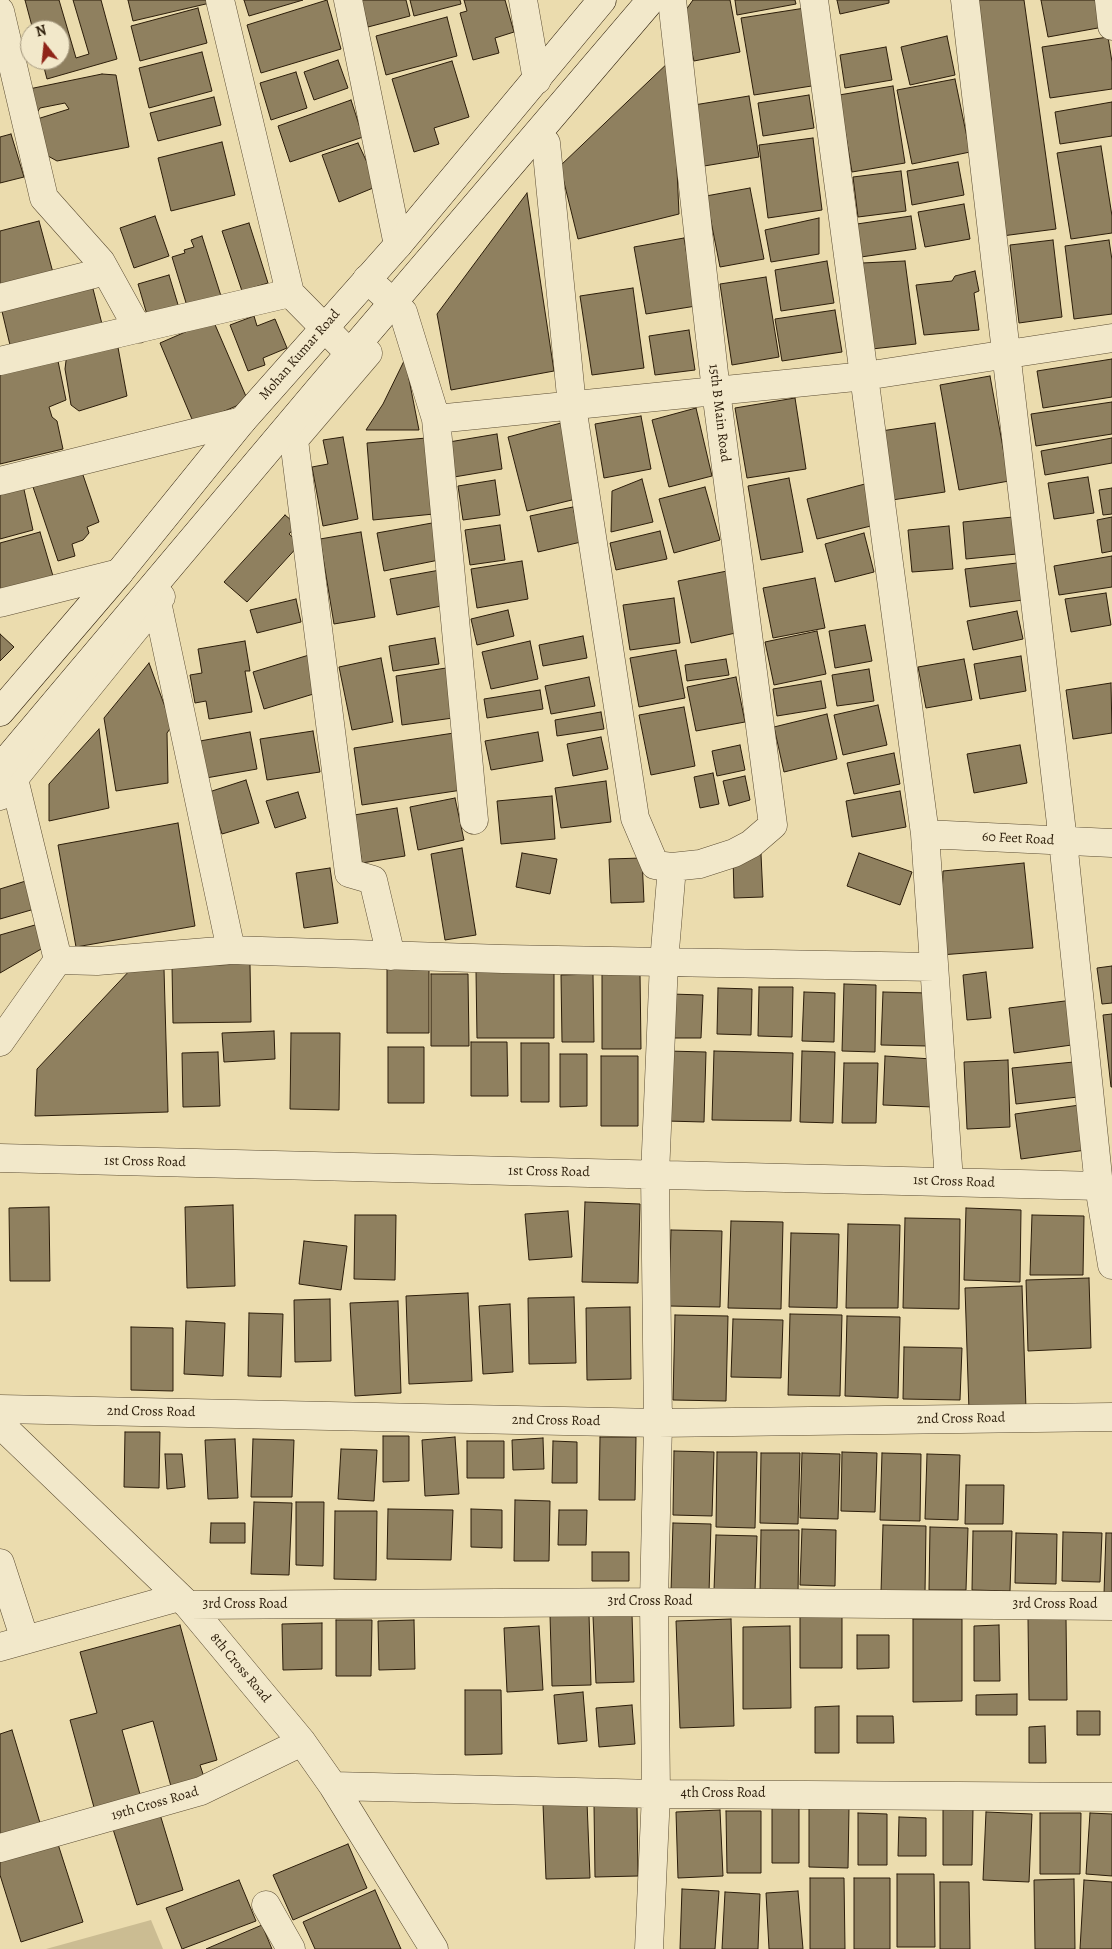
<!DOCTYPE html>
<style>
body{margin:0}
#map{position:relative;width:1112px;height:1949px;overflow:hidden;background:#ebdcae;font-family:Alegreya,serif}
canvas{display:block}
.north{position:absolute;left:20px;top:20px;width:50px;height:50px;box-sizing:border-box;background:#f2e8ca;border:1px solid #a3977d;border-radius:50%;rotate:344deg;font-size:14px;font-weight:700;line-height:20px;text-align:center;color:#2c1d0a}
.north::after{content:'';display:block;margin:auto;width:18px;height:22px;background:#8f2418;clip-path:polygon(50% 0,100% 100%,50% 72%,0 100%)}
</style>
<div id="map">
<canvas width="1112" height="1949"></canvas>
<div class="north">N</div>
</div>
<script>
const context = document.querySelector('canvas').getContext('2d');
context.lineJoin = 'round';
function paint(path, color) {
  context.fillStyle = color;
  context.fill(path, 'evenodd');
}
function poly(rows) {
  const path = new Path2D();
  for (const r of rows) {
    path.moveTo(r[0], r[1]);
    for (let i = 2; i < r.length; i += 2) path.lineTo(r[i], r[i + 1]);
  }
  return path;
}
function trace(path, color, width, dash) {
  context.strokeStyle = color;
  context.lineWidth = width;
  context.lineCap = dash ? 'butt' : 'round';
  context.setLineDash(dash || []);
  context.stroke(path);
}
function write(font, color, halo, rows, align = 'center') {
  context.font = font + ' Alegreya,serif';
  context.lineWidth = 4;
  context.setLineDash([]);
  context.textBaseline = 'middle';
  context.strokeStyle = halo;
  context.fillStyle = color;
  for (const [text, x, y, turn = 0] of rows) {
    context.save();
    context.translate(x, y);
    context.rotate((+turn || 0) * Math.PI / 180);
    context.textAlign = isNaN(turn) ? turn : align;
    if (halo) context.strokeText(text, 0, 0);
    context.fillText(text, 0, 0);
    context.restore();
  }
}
paint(poly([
 [151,1920,163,1949,46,1949]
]), '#cbbc92');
const building = poly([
 [25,0,59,0,76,58,89,54,73,0,101,0,117,59,47,79,42,60,60,60,60,30,33,30,25,0],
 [128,0,209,0,210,3,133,21,128,0],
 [244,0,303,0,249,16,244,0],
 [327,0,341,49,261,73,247,25,327,0],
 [361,0,406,0,410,16,368,27,361,0],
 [410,0,460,0,461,4,414,16,410,0],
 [464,0,505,0,514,32,495,38,499,53,473,60,460,13,467,11,464,0],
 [693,0,730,0,740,52,694,61,683,14,693,0],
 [735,0,795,0,796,4,737,15,735,0],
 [837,0,889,0,889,3,840,14,837,0],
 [968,0,1024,0,1056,229,1002,236,968,0],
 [1041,0,1105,0,1109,26,1048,37,1041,0],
 [198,8,207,43,140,61,131,26,198,8],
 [805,8,818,85,754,95,741,18,805,8],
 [447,17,457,56,386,75,376,36,447,17],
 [947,36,955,75,910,85,901,47,947,36],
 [1108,37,1112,62,1112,89,1050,98,1042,47,1108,37],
 [886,47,892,80,845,88,840,55,886,47],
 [202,52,212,91,149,108,139,68,202,52],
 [672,59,679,214,578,239,560,166,672,59],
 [338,60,348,88,314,100,304,72,338,60],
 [452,61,469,117,434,128,439,144,414,152,392,79,452,61],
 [296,72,307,108,271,120,260,83,296,72],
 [102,74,116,75,129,147,57,161,39,151,34,120,69,109,65,103,40,108,35,116,29,89,102,74],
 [955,79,970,152,912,164,897,90,955,79],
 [893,86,905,163,852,172,839,95,893,86],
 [809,95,814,128,763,136,758,103,809,95],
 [749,96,759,157,698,167,688,106,749,96],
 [214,97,221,125,158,141,150,113,214,97],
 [351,100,363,137,290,162,278,126,351,100],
 [1112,102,1112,136,1060,144,1055,112,1112,102],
 [11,134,24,177,0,183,0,137,11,134],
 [813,138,822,210,768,218,759,145,813,138],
 [222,142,235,195,171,211,158,158,222,142],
 [358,143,378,186,339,202,322,155,358,143],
 [1101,146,1112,216,1112,233,1071,239,1057,153,1101,146],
 [958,162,964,195,912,205,907,171,958,162],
 [901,171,906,211,858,217,853,177,901,171],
 [750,188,764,259,720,267,706,196,750,188],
 [527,193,554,371,451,390,437,314,527,193],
 [964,204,970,239,925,247,918,212,964,204],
 [155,216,169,256,134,268,120,228,155,216],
 [911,216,916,249,861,257,857,224,911,216],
 [819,218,819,254,771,262,765,230,819,218],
 [39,221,55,280,0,291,0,231,39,221],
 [249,223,268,283,242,291,222,231,249,223],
 [202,236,221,296,187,306,172,257,185,253,184,250,194,247,191,240,202,236],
 [684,238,696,306,646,314,634,247,684,238],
 [1053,240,1062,317,1019,323,1010,245,1053,240],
 [1109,240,1112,260,1112,314,1074,319,1065,246,1109,240],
 [827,261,834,303,781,311,775,270,827,261],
 [905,261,916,344,872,349,862,263,905,261],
 [975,271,979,291,974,293,979,330,924,335,916,285,952,281,955,276,975,271],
 [169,275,179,308,148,318,138,284,169,275],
 [766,277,779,357,732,365,720,284,766,277],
 [91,281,102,324,10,345,0,303,91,281],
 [633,288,644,368,592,375,580,296,633,288],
 [835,310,842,352,782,361,775,319,835,310],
 [254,316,257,326,275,319,287,348,263,358,265,365,248,371,230,325,254,316],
 [213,320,248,401,194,424,160,343,213,320],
 [689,330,695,370,655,375,649,336,689,330],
 [117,342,127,396,79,411,71,405,65,369,67,353,117,342],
 [57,356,66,400,49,407,52,417,57,421,63,449,0,464,0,371,57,356],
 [405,359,419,430,366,430,383,404,405,359],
 [1112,359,1112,397,1043,408,1037,371,1112,359],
 [990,376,1009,481,959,490,940,385,990,376],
 [795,398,806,469,747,478,735,408,795,398],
 [1112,402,1112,434,1036,446,1031,414,1112,402],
 [696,408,712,476,669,487,652,420,696,408],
 [641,416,651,469,604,478,595,424,641,416],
 [561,423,580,498,527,511,508,437,561,423],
 [935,423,945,492,892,500,881,431,935,423],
 [497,434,502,469,448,478,443,443,497,434],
 [343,437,358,519,323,526,312,467,328,464,323,440,343,437],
 [427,438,434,514,373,520,367,443,427,438],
 [1112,438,1112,463,1045,475,1041,451,1112,438],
 [82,472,99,522,87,527,89,533,83,540,72,544,75,556,58,561,33,487,82,472],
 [1088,477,1094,513,1054,519,1048,483,1088,477],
 [789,478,803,552,761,560,748,486,789,478],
 [642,479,653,522,611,532,612,491,642,479],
 [495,480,500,515,463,520,458,486,495,480],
 [865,484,875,525,817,539,807,499,865,484],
 [23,485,33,530,0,539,0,491,23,485],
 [705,487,720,540,674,553,659,499,705,487],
 [1112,488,1112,514,1103,515,1099,490,1112,488],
 [573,507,581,542,538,552,530,516,573,507],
 [285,515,297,525,289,534,300,544,247,602,224,582,285,515],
 [1013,517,1017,554,966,559,963,522,1013,517],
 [1112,517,1112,551,1102,553,1097,520,1112,517],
 [432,523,439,560,384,571,377,533,432,523],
 [500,525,505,560,470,565,465,530,500,525],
 [949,526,953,569,912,572,908,530,949,526],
 [660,531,667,559,616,570,610,543,660,531],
 [40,532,53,576,0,592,0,543,40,532],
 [361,532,375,617,334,624,320,539,361,532],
 [864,533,874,572,835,582,825,544,864,533],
 [1112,556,1112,587,1059,595,1054,566,1112,556],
 [522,561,528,599,477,608,471,569,522,561],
 [1017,563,1023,600,970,607,965,569,1017,563],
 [440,570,446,605,397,615,390,579,440,570],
 [727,571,740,632,691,643,678,581,727,571],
 [815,578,825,628,773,638,763,588,815,578],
 [1106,593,1111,625,1071,632,1065,599,1106,593],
 [674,598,680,643,630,650,623,605,674,598],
 [296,599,301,622,257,633,250,610,296,599],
 [508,610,514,636,477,645,471,619,508,610],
 [1017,611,1023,639,973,650,967,621,1017,611],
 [865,625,872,661,835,668,829,631,865,625],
 [817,631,826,674,774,685,765,642,817,631],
 [0,634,14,647,0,661,0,634],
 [583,636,587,658,543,666,539,645,583,636],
 [435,638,439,664,393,671,389,646,435,638],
 [245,641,250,671,245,671,252,712,209,719,206,701,195,703,190,675,202,673,198,649,245,641],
 [530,641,538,679,491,689,482,652,530,641],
 [676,650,685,698,639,707,630,658,676,650],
 [309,655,320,692,264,709,253,672,309,655],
 [1021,656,1026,691,980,699,974,664,1021,656],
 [381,658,393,722,352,730,339,667,381,658],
 [726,659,729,675,687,681,685,665,726,659],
 [964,659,972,700,926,708,918,667,964,659],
 [149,663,172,726,167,733,168,783,116,791,104,718,149,663],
 [446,668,453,718,402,725,396,676,446,668],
 [869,669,874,701,837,706,832,675,869,669],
 [589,677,595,706,551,714,545,686,589,677],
 [736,677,745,722,696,731,687,687,736,677],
 [821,681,826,708,777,716,773,689,821,681],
 [1111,683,1112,733,1073,739,1066,690,1111,683],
 [540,690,543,709,487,718,484,699,540,690],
 [878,705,887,745,843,755,834,715,878,705],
 [684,707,695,766,651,775,639,715,684,707],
 [601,712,604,729,557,736,555,720,601,712],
 [827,714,837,759,784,772,774,727,827,714],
 [99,729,109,808,49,821,49,784,99,729],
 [313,731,320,772,267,780,260,739,313,731],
 [250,732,257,769,206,778,200,741,250,732],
 [538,732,543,761,491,770,485,741,538,732],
 [454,733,462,790,362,805,354,748,454,733],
 [601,737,608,769,573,776,567,744,601,737],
 [740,745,745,770,717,776,712,751,740,745],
 [1020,745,1027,783,974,793,967,754,1020,745],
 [894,753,900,784,854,794,847,763,894,753],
 [713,773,719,804,700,808,694,777,713,773],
 [745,776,750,800,729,806,723,781,745,776],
 [246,780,259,823,222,834,209,792,246,780],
 [606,781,611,822,561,828,555,788,606,781],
 [900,791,906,827,852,837,846,801,900,791],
 [298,792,306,818,275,828,266,801,298,792],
 [552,796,555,839,501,844,497,801,552,796],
 [455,798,464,840,418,850,410,807,455,798],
 [397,808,405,856,362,863,354,815,397,808],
 [178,823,195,926,76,947,58,845,178,823],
 [462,848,476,935,445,940,431,854,462,848],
 [522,853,557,859,550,894,516,887,522,853],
 [859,853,912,872,900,905,847,886,859,853],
 [761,854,763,897,734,898,733,855,761,854],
 [642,858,644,902,611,903,609,859,642,858],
 [1024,863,1033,948,940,955,943,871,1024,863],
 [330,868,338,923,304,928,296,873,330,868],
 [29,880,38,908,0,919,0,889,29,880],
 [42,923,43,948,0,973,0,935,42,923],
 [250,964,251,1022,173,1023,172,966,250,964],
 [1112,966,1112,1003,1102,1004,1097,968,1112,966],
 [133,967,164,969,168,1112,35,1116,37,1069,133,967],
 [429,967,429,1033,387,1033,387,968,429,967],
 [476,971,554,971,554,1038,477,1038,476,971],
 [986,972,991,1018,967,1020,963,975,986,972],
 [602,973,640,973,641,1049,602,1049,602,973],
 [431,974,468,974,469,1046,431,1046,431,974],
 [593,974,594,1042,562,1042,561,975,593,974],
 [844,984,876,985,875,1052,842,1051,844,984],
 [759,987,793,987,792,1037,758,1036,759,987],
 [718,988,752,989,751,1035,717,1034,718,988],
 [804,992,835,993,834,1042,802,1041,804,992],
 [883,992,929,993,927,1046,881,1045,883,992],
 [671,994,703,995,701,1038,669,1038,671,994],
 [1073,1000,1079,1044,1014,1053,1009,1008,1073,1000],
 [1112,1014,1112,1087,1111,1087,1103,1015,1112,1014],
 [274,1031,275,1059,224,1062,222,1033,274,1031],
 [291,1033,340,1033,339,1110,290,1109,291,1033],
 [471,1042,507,1042,508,1096,471,1096,471,1042],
 [521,1043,549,1043,549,1102,521,1102,521,1043],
 [388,1047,424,1047,424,1103,388,1103,388,1047],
 [668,1051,706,1052,704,1122,666,1121,668,1051],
 [714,1051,793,1053,791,1121,712,1120,714,1051],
 [802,1051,835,1052,833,1123,800,1122,802,1051],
 [218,1052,220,1106,183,1107,182,1053,218,1052],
 [560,1054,587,1054,587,1106,560,1107,560,1054],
 [601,1056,638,1056,638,1126,601,1126,601,1056],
 [885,1056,932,1059,933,1107,883,1105,885,1056],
 [1008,1060,1010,1127,967,1129,964,1062,1008,1060],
 [1074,1062,1078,1097,1016,1104,1012,1068,1074,1062],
 [844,1063,878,1063,876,1123,842,1123,844,1063],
 [1080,1105,1086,1150,1021,1159,1015,1114,1080,1105],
 [585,1202,640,1204,638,1283,582,1282,585,1202],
 [233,1205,235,1286,187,1288,185,1207,233,1205],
 [49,1207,50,1281,10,1281,9,1208,49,1207],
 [966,1208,1021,1210,1020,1282,964,1280,966,1208],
 [568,1211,572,1257,529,1260,525,1214,568,1211],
 [355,1215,396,1215,395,1280,354,1279,355,1215],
 [1032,1215,1084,1216,1083,1275,1030,1275,1032,1215],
 [905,1218,960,1219,959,1309,903,1308,905,1218],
 [731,1221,783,1222,781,1309,728,1308,731,1221],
 [848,1224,900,1225,898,1308,846,1308,848,1224],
 [671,1230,722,1231,720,1307,669,1306,671,1230],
 [791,1233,839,1234,837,1308,789,1307,791,1233],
 [304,1241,347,1246,341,1290,299,1284,304,1241],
 [1089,1278,1091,1348,1028,1351,1026,1280,1089,1278],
 [1022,1286,1026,1409,969,1411,965,1288,1022,1286],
 [468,1293,472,1381,409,1384,406,1296,468,1293],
 [574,1297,576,1363,529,1364,528,1298,574,1297],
 [330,1299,331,1361,295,1362,294,1300,330,1299],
 [398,1301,401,1393,355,1396,350,1303,398,1301],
 [510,1304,513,1372,483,1374,479,1306,510,1304],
 [630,1307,631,1379,587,1380,586,1308,630,1307],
 [249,1313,283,1314,281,1377,248,1376,249,1313],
 [790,1314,842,1315,840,1396,788,1395,790,1314],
 [675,1315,728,1316,726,1401,673,1400,675,1315],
 [847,1316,900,1317,898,1398,845,1396,847,1316],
 [733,1319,783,1320,781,1378,731,1377,733,1319],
 [186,1321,225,1323,223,1376,184,1374,186,1321],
 [131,1327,173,1328,173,1391,131,1390,131,1327],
 [904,1347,962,1348,960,1400,903,1399,904,1347],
 [125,1432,160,1432,159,1488,124,1487,125,1432],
 [383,1436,409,1436,409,1481,383,1482,383,1436],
 [455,1437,459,1494,425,1496,422,1440,455,1437],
 [600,1437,636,1437,635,1500,599,1500,600,1437],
 [543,1438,544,1469,513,1470,512,1440,543,1438],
 [235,1439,238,1498,208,1499,205,1440,235,1439],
 [253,1439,294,1440,292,1497,251,1497,253,1439],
 [467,1441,504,1441,504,1478,467,1478,467,1441],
 [553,1441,577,1442,577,1483,552,1483,553,1441],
 [341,1449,377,1450,374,1501,338,1499,341,1449],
 [674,1451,714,1452,712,1516,673,1515,674,1451],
 [717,1452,757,1452,755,1528,716,1527,717,1452],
 [842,1452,877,1453,875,1512,841,1511,842,1452],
 [761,1453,800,1453,798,1524,760,1523,761,1453],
 [802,1453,840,1454,838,1519,800,1518,802,1453],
 [882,1453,921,1454,920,1521,880,1520,882,1453],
 [165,1454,182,1454,185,1487,167,1489,165,1454],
 [927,1454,960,1455,958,1520,925,1519,927,1454],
 [966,1485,1004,1485,1003,1524,965,1524,966,1485],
 [515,1500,550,1501,549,1561,514,1561,515,1500],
 [254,1502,292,1503,289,1575,251,1574,254,1502],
 [296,1502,324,1502,323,1566,296,1565,296,1502],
 [388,1509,453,1510,451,1560,387,1559,388,1509],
 [471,1509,502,1510,502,1548,471,1547,471,1509],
 [559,1510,587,1510,586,1545,558,1545,559,1510],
 [335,1511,377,1511,376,1580,334,1579,335,1511],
 [211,1523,245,1523,245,1543,210,1543,211,1523],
 [673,1523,711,1524,709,1593,671,1592,673,1523],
 [883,1525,926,1526,925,1593,881,1592,883,1525],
 [930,1527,968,1528,966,1590,929,1590,930,1527],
 [802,1529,836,1530,835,1586,800,1585,802,1529],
 [761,1530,799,1530,798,1594,760,1593,761,1530],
 [973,1531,1012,1531,1010,1591,972,1590,973,1531],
 [1063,1532,1102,1533,1100,1582,1062,1581,1063,1532],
 [1016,1533,1057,1534,1056,1584,1015,1583,1016,1533],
 [1106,1533,1112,1533,1112,1594,1104,1594,1106,1533],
 [716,1535,757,1536,755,1591,714,1590,716,1535],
 [592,1552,629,1552,629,1581,592,1581,592,1552],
 [589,1614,591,1685,552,1686,550,1615,589,1614],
 [632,1614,634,1682,596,1683,593,1616,632,1614],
 [800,1617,842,1617,842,1668,800,1668,800,1617],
 [1028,1618,1066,1618,1067,1700,1029,1700,1028,1618],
 [731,1619,734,1726,680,1728,676,1621,731,1619],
 [913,1619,962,1619,962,1701,913,1702,913,1619],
 [336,1620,372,1620,371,1676,336,1676,336,1620],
 [414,1620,415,1669,379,1670,378,1621,414,1620],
 [322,1623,322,1669,283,1670,282,1624,322,1623],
 [180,1625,217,1760,200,1765,205,1780,172,1790,153,1721,122,1730,141,1798,95,1811,70,1720,97,1713,80,1652,180,1625],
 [999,1625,1000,1681,974,1681,974,1626,999,1625],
 [539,1626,543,1690,507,1692,504,1628,539,1626],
 [790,1626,791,1708,743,1709,743,1627,790,1626],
 [857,1635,889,1635,889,1668,857,1669,857,1635],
 [465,1690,501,1690,502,1754,465,1755,465,1690],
 [583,1692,587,1741,558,1744,554,1695,583,1692],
 [1017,1694,1017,1715,976,1715,976,1695,1017,1694],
 [632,1705,635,1744,599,1747,596,1708,632,1705],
 [839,1706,839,1753,815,1753,815,1707,839,1706],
 [1077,1711,1100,1711,1100,1735,1077,1735,1077,1711],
 [857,1716,893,1716,894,1743,857,1743,857,1716],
 [1045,1726,1046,1763,1029,1763,1029,1727,1045,1726],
 [12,1730,40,1823,0,1835,0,1734,12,1730],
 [587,1802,590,1878,546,1879,543,1804,587,1802],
 [637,1805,638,1876,595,1877,594,1806,637,1805],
 [772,1807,799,1808,799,1863,772,1863,772,1807],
 [809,1808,849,1808,848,1868,809,1867,809,1808],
 [943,1809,973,1809,972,1865,943,1865,943,1809],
 [720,1810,723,1876,678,1878,676,1812,720,1810],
 [159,1811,183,1890,137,1905,112,1826,159,1811],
 [726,1811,761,1811,761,1873,727,1873,726,1811],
 [986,1812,1032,1814,1029,1882,983,1880,986,1812],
 [858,1813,887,1814,887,1865,858,1865,858,1813],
 [1040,1813,1081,1813,1080,1874,1040,1874,1040,1813],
 [1090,1813,1112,1814,1112,1876,1086,1874,1090,1813],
 [899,1817,926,1818,926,1856,898,1856,899,1817],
 [57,1841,83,1922,21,1942,0,1875,0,1860,57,1841],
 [348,1844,367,1888,293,1920,273,1875,348,1844],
 [897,1874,934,1874,935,1947,897,1947,897,1874],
 [810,1878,844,1878,845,1949,810,1949,810,1878],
 [854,1878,890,1878,890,1949,854,1949,854,1878],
 [1074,1879,1075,1949,1035,1949,1034,1880,1074,1879],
 [239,1880,256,1921,182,1949,166,1908,239,1880],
 [1084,1880,1112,1882,1112,1949,1080,1949,1084,1880],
 [940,1882,969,1882,970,1949,940,1949,940,1882],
 [682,1889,719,1891,715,1949,680,1949,682,1889],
 [375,1890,401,1949,315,1949,303,1922,375,1890],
 [798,1891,803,1949,769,1949,766,1893,798,1891],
 [725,1892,760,1894,758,1949,722,1949,725,1892],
 [262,1925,272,1949,206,1949,262,1925]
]);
paint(building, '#8f805f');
trace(building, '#2c1d0a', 1);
const street = poly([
 [220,0,290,293],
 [348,0,398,245],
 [523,0,537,80],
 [814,0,925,834,949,1181],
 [965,0,1063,841,1099,1186,1112,1265],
 [1109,0,1112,26],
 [0,11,44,198,101,262,138,329],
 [546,143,572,406,635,818,655,865,672,867,700,864,734,853,751,844,773,825,716,391,672,0],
 [367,279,403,312,436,419,474,820],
 [0,298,106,271],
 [0,361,290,293,359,363],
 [436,419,865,376,1112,338],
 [294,440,349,873,373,880,391,956],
 [292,442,368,353],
 [0,481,242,421],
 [157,602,231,950],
 [0,603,119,573],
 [14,779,58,960],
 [0,796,161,597],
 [925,834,1112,843],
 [0,1042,58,960,97,961,231,950,503,959,934,967],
 [0,1158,1099,1186],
 [0,1409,658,1423,1112,1417],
 [0,1424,188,1605,302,1742,333,1786,434,1949],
 [0,1563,25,1640],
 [188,1605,654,1602,1112,1606],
 [0,1647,179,1597],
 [333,1786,656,1794,1112,1797],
 [0,1848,201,1791,302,1742],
 [266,1905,291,1949],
 [649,1949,656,1794,654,1602,658,1423,655,1175,664,962,672,867]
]);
const secondary = poly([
 [0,712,119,573,242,421,398,245,602,0],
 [0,768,320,388,651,0]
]);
trace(street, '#5c4d33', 29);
trace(secondary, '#2c1d0a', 29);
trace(street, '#f2e8ca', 28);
trace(secondary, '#f2e8ca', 28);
write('14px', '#2c1d0a', '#f2e8ca', [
 ["Mohan Kumar Road",300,355,-49],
 ["15th B Main Road",719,413,83],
 ["60 Feet Road",1018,839,3],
 ["1st Cross Road",145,1162,1],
 ["1st Cross Road",549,1172,1],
 ["1st Cross Road",954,1182,2],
 ["2nd Cross Road",151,1412,1],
 ["2nd Cross Road",961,1419,-1],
 ["2nd Cross Road",556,1421,1],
 ["3rd Cross Road",650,1602],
 ["3rd Cross Road",245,1605],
 ["3rd Cross Road",1055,1605],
 ["8th Cross Road",240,1668,50],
 ["4th Cross Road",723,1794],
 ["19th Cross Road",155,1804,-16]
]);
</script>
